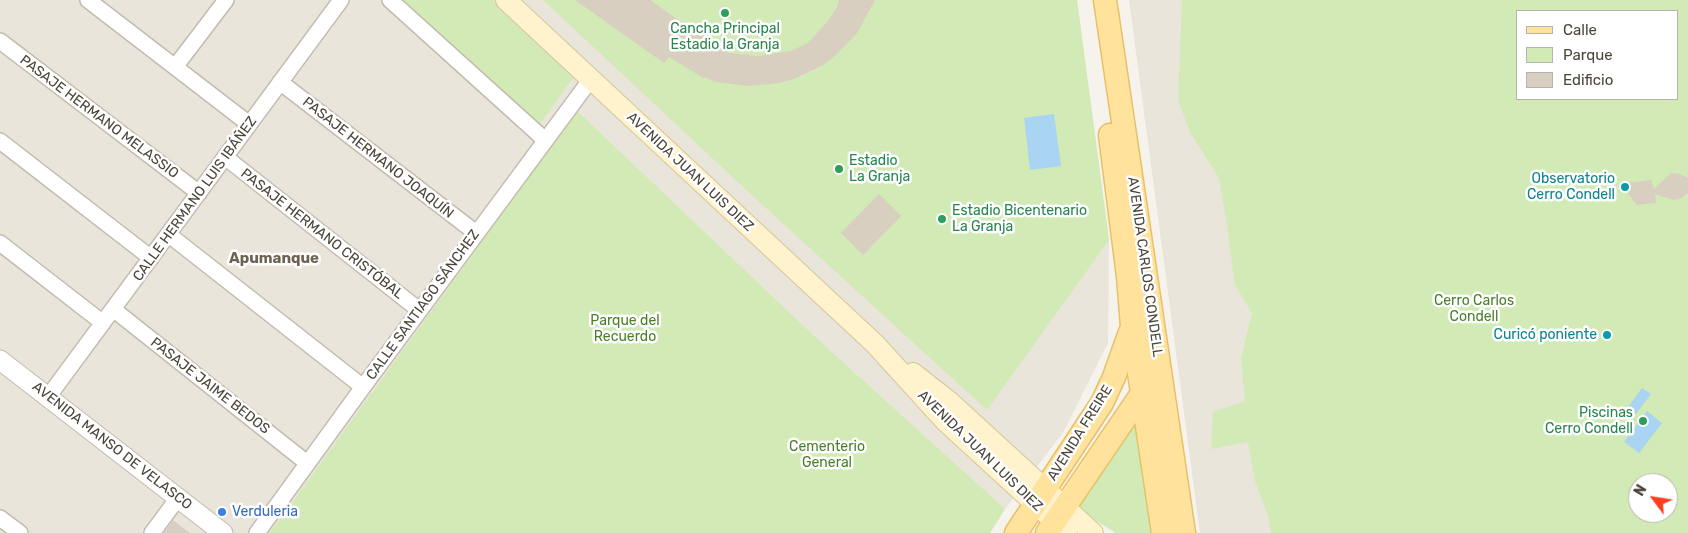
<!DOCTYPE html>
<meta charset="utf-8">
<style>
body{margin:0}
#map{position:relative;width:1688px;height:533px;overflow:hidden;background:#f6f3ec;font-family:Rubik,sans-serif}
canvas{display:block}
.legend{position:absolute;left:1516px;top:10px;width:162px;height:90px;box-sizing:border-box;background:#fff;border:1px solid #b7b4b0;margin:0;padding:6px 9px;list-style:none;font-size:15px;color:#4b4439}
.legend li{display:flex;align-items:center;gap:10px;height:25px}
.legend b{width:25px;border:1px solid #b7b4b0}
.north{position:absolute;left:1628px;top:473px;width:50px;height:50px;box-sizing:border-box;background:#fff;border:1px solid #b7b4b0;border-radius:50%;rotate:301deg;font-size:14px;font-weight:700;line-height:20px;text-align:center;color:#4b4439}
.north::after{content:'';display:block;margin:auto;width:18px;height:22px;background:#fc3f1d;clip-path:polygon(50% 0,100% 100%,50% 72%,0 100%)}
</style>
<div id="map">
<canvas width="1688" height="533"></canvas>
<ul class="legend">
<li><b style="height:6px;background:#ffe39c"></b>Calle</li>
<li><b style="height:14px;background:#d2eab5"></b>Parque</li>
<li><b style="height:14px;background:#d8cfc1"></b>Edificio</li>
</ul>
<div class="north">N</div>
</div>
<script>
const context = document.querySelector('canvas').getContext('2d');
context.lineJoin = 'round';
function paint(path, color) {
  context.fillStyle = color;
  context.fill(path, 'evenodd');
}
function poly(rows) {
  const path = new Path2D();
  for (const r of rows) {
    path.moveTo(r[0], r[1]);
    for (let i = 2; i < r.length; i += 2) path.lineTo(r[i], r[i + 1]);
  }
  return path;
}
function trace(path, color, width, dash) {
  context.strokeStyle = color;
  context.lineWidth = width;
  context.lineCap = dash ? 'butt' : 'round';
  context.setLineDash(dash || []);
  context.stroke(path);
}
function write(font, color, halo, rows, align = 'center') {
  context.font = font + ' Rubik,sans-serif';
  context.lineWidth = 5;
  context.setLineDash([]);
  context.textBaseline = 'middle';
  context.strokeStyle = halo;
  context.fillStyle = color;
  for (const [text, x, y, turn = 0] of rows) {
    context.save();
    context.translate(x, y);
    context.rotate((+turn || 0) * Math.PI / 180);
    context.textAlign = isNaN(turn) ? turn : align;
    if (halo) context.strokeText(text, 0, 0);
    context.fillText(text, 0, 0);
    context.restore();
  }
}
paint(poly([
 [0,0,1077,0,1109,240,1108,343,1064,431,1005,509,990,533,0,533],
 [1129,0,1220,0,1288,533,1200,533]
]), '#eae5da');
paint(poly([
 [403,0,493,0,575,75,540,124],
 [543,0,1077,0,1109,240,987,410,755,198],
 [1182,0,1688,0,1688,533,1271,533,1268,516,1255,481,1248,442,1211,449,1213,412,1245,401,1241,358,1252,313,1235,285,1226,219,1219,178,1190,132,1178,100],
 [1517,11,1677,11,1677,99,1517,99],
 [1638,483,1668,483,1668,513,1638,513],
 [577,111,815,337,1005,509,990,533,270,533],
 [1137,420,1157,526,1150,533,1116,533,1083,513,1079,504]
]), '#d2eab5');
paint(poly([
 [1054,114,1061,166,1030,170,1024,118],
 [1642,388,1651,394,1636,414,1628,407],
 [1647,411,1662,423,1639,453,1624,442]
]), '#a9d4f2');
paint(poly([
 [575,0,650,0,715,46,730,53,758,56,791,51,808,43,828,21,837,7,839,0,875,0,857,33,835,56,823,65,794,79,779,83,748,86,717,82,702,77,669,57,664,63],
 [1671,173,1680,174,1688,178,1688,193,1682,198,1673,200,1655,194,1656,203,1637,205,1629,195,1627,183,1651,180,1654,189],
 [879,194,901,216,863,255,841,233],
 [173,520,190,533,164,533]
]), '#d8cfc1');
const minor = poly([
 [88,0,249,124],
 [390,0,545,140],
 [0,41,199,193],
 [175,67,226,0],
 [280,82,476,233],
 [0,141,151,258],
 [225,157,419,310],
 [168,234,363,387],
 [0,243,103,323],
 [113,309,307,463],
 [48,397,341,0],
 [0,518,20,533],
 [152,533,178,498],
 [257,533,363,387,591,79]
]);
const tertiary = poly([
 [0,360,223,533]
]);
const secondary = poly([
 [506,0,875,344,946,422,1067,533],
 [913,373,950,402,1093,533]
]);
const primary = poly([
 [1105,0,1184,533],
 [1110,135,1128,276,1132,326,1163,533],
 [1016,533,1102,403,1114,377,1130,332],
 [1047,533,1145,389]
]);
trace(minor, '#c2bbae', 18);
trace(tertiary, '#c2bbae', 21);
trace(secondary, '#d6c79b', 22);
trace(primary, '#e6c16a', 25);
trace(minor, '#fff', 15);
trace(tertiary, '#fff', 19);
trace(secondary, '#fff3cd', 20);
trace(primary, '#ffe39c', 22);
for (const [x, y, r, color] of [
 [725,13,5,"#2e9e5b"],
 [839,169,5,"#2e9e5b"],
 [1625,187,5,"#0f9aa8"],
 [942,219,5,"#2e9e5b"],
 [1607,335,5,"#0f9aa8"],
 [1643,421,5,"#2e9e5b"],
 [222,512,5,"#3f7fe0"]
]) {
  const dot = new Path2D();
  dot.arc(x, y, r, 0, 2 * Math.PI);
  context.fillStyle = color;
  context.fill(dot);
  trace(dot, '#fff', 2);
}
write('14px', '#27864d', '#fff', [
 ["Cancha Principal",725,29,"center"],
 ["Estadio la Granja",725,45,"center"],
 ["Estadio",849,161],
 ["La Granja",849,177],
 ["Estadio Bicentenario",952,211],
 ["La Granja",952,227],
 ["Piscinas",1633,413,"right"],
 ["Cerro Condell",1633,429,"right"]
], 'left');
write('14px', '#4b4439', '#fff', [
 ["PASAJE HERMANO MELASSIO",99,117,37],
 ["PASAJE HERMANO JOAQUÍN",378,158,38],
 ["AVENIDA JUAN LUIS DIEZ",690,172,43],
 ["CALLE HERMANO LUIS IBÁÑEZ",195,199,-54],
 ["PASAJE HERMANO CRISTÓBAL",322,234,38],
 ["AVENIDA CARLOS CONDELL",1145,267,82],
 ["CALLE SANTIAGO SÁNCHEZ",423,305,-54],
 ["PASAJE JAIME BEDOS",210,386,38],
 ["AVENIDA FREIRE",1080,433,-58],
 ["AVENIDA MANSO DE VELASCO",112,446,38],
 ["AVENIDA JUAN LUIS DIEZ",980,451,44]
]);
write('14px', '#0d838f', '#fff', [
 ["Observatorio",1615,179],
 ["Cerro Condell",1615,195],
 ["Curicó poniente",1597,335]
], 'right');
write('14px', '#4a7f2a', '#fff', [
 ["Cerro Carlos",1474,301],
 ["Condell",1474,317],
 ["Parque del",625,321],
 ["Recuerdo",625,337],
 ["Cementerio",827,447],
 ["General",827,463]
]);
write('14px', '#366cbe', '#fff', [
 ["Verduleria",232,512]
], 'left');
write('bold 15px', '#6e6250', '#fff', [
 ["Apumanque",274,259]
]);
</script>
